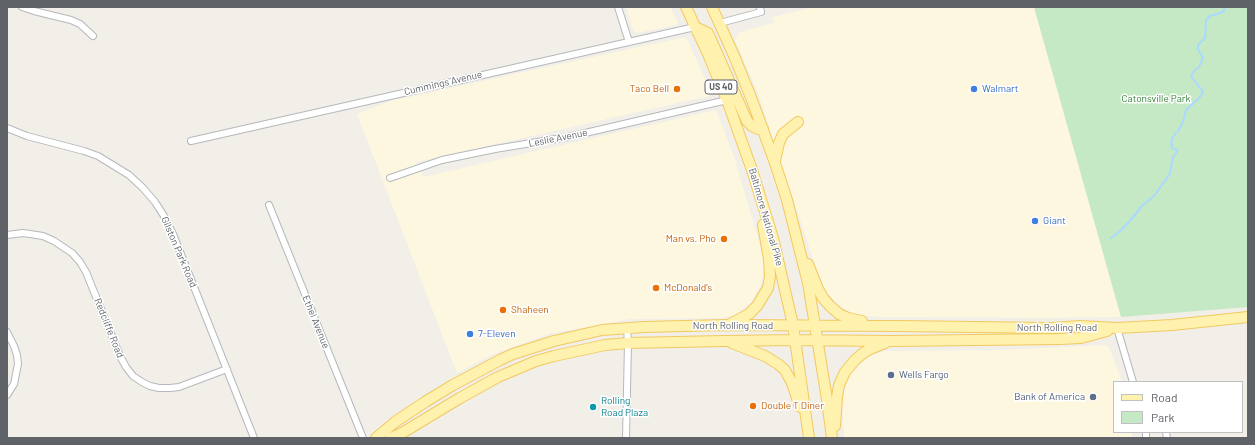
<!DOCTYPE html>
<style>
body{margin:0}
#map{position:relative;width:1255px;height:445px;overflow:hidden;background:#f1efe8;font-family:Barlow,sans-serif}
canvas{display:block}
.frame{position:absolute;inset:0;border:8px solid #5f6368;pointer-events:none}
.legend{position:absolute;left:1113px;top:381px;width:130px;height:52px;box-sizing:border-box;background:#fff;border:1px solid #bfc1c3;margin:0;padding:5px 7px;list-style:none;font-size:12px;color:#5f6368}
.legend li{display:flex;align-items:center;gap:8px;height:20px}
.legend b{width:20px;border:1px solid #bfc1c3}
</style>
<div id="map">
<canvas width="1255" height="445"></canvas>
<div class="frame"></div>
<ul class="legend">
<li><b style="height:5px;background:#fff2af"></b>Road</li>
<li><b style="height:11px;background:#c5e8c5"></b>Park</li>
</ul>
</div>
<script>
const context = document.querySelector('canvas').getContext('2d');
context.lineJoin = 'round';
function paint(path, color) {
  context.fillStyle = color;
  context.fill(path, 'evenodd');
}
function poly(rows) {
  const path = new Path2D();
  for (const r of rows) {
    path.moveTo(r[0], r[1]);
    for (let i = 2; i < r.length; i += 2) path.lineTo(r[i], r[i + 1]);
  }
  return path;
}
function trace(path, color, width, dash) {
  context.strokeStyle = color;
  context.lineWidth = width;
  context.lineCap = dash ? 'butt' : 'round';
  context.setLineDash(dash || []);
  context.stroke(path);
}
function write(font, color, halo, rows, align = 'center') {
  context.font = font + ' Barlow,sans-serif';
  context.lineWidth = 3;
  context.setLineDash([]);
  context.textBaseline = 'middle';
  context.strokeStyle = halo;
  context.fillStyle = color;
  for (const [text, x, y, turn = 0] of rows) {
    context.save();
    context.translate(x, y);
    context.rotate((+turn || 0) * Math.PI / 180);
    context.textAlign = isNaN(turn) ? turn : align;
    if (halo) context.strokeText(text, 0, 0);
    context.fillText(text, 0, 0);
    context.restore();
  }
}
paint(poly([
 [626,7,670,7,678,22,676,25,637,33,633,30],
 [815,7,1034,7,1121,317,1046,318,884,317,861,316,847,311,829,296,820,280,757,91,735,40,740,32,774,23,773,17],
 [681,38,687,39,711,93,709,96,416,162,423,177,716,110,734,157,764,259,763,275,761,284,752,301,736,315,722,318,630,319,548,334,491,355,457,373,357,114,391,101],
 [1107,345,1110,349,1122,382,1114,382,1114,432,1132,432,1132,438,844,438,842,401,847,380,854,370,865,360,874,354,886,351,1004,350]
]), '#fef7e0');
paint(poly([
 [1034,7,1248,7,1248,307,1121,317]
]), '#c5e8c5');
trace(poly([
 [1178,131,1183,122,1186,110,1201,96,1203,92,1191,76,1195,70,1199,67,1203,58,1198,49,1198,45,1205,38,1206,20,1210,16,1220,13,1224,11,1224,7],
 [1111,238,1120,231,1129,222,1142,206,1154,196,1167,178,1170,173,1173,157,1177,152,1177,150,1172,148,1171,142,1173,137,1176,133]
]), '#aadaff', 2);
const street = poly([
 [22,7,34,11,71,20,80,24,93,36],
 [618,7,629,42],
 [720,23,761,12,760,7],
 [7,128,27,136,84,151,98,156,129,175,143,188,155,202,164,216,173,234,254,438],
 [191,141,695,27],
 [390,178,442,160,495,149,568,137,727,100],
 [269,205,363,438],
 [7,235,23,233,43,236,54,241,72,253,80,262,86,272,120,356,126,367,133,376,142,382,150,386,159,388,170,388,179,387,227,369],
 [1117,328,1133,382],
 [7,332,14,346,17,355,18,364,14,384,7,395],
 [1166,432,1167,438],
 [626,438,628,343,627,328],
 [1146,438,1146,432]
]);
const primary = poly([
 [686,7,708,54,727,100,752,170,773,238,793,325,809,438],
 [712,7,735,58,752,100,775,163,787,200,808,283,826,393,832,438],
 [695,27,708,33,747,121,752,126,758,129,763,129],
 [775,161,779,143,783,134,798,122],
 [808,264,818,289,823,298,830,306,839,314,848,318,862,321],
 [730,324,749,314,757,306,768,288,770,276,769,259,763,225],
 [732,343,765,356,778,364,785,370,792,383,800,407],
 [835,426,837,397,839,385,845,372,855,360,862,354,868,350,885,343],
 [376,438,395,422,425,402,453,385,500,360,513,354,554,341,602,330,644,327,726,325,897,326,1052,328,1080,326,1117,328,1172,325,1248,317],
 [391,438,402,433,460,398,498,377,536,361,554,356,605,345,628,343,724,341,795,340,891,341,1059,339,1081,338,1107,331]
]);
trace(street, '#b5b8bc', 8);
trace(primary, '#f2c960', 12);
trace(street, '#fff', 6);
trace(primary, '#fff2af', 10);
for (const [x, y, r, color] of [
 [677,89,4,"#e8710a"],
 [974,89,4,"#3f7fe0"],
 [1035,221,4,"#3f7fe0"],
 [724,239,4,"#e8710a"],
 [656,288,4,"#e8710a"],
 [503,310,4,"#e8710a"],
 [470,334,4,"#3f7fe0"],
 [891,375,4,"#5c6f8a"],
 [1093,397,4,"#5c6f8a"],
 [753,406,4,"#e8710a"],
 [593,407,4,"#0f9aa8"]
]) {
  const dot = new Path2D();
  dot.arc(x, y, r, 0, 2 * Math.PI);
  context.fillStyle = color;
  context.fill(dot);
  trace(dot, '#fff', 1.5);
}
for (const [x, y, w] of [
 [721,87,32]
]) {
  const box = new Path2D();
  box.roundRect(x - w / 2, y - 7, w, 14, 3);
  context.fillStyle = '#fff';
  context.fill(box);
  trace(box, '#5f6368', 1);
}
write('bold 9px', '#5f6368', null, [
 ["US 40",721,87]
]);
write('10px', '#5f6368', '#fff', [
 ["Cummings Avenue",443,83,-13],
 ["Leslie Avenue",558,138,-11],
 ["Baltimore National Pike",766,217,74],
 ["Gilston Park Road",179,252,67],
 ["Ethel Avenue",316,322,68],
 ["North Rolling Road",733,326],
 ["Redcliffe Road",109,328,68],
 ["North Rolling Road",1057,328]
]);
write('10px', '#c56008', '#fff', [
 ["Taco Bell",669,89,"right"],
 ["Man vs. Pho",716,239,"right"],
 ["McDonald's",664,288],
 ["Shaheen",511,310],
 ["Double T Diner",761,406]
], 'left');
write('10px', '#366cbe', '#fff', [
 ["Walmart",982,89],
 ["Giant",1043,221],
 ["7-Eleven",478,334]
], 'left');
write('10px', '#348238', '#fff', [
 ["Catonsville Park",1156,99]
]);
write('10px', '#4e5e75', '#fff', [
 ["Wells Fargo",899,375],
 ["Bank of America",1085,397,"right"]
], 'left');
write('10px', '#0d838f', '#fff', [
 ["Rolling",601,401],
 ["Road Plaza",601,413]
], 'left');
</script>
